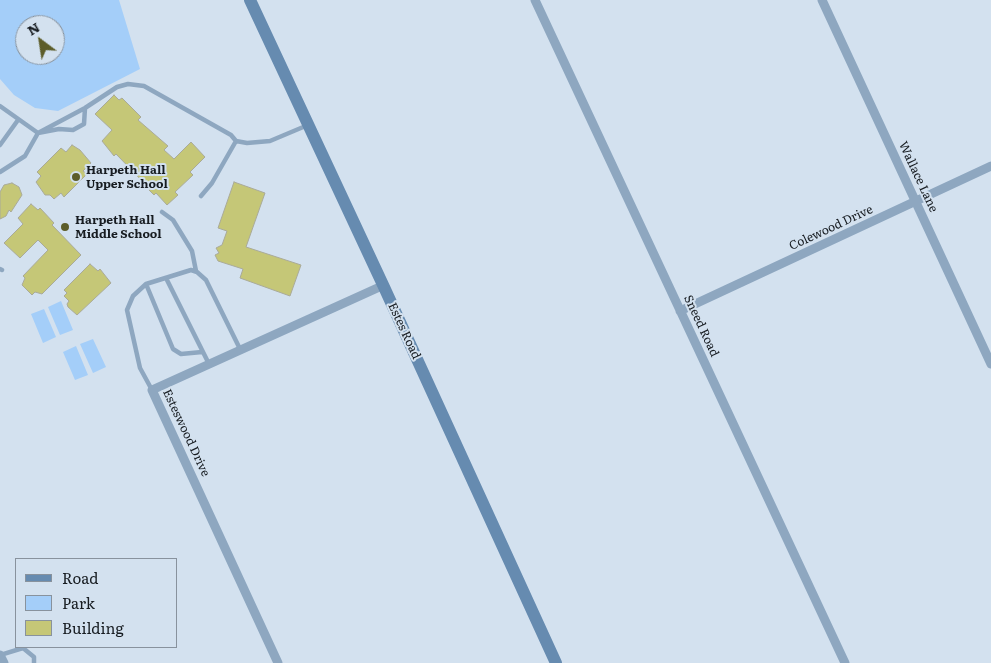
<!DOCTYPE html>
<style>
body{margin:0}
#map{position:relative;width:991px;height:663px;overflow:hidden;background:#d3e1ef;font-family:Literata,serif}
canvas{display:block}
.legend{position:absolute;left:15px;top:558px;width:162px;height:90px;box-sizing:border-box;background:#d3e1ef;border:1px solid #88929d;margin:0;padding:6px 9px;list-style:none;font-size:15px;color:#171c21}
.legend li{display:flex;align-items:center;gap:10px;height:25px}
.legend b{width:25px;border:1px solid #88929d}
.north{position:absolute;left:15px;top:15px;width:50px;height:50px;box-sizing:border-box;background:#d3e1ef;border:1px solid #88929d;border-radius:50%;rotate:329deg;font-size:14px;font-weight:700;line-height:20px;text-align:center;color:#171c21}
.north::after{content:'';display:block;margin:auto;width:18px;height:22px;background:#5c5d2a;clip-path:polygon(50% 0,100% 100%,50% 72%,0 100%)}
</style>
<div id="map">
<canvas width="991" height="663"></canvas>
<ul class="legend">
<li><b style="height:6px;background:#668bb0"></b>Road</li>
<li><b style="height:14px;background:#a4cef9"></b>Park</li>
<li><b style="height:14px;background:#c5c777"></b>Building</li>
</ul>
<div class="north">N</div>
</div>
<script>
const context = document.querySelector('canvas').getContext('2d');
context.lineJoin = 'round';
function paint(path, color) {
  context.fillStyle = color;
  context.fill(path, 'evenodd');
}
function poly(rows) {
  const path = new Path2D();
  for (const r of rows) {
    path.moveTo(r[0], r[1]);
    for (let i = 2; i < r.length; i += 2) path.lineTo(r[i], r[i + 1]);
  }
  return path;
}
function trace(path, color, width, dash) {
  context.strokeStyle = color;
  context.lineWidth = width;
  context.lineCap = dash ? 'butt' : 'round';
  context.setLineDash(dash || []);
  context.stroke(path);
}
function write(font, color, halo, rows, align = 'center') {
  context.font = font + ' Literata,serif';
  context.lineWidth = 4;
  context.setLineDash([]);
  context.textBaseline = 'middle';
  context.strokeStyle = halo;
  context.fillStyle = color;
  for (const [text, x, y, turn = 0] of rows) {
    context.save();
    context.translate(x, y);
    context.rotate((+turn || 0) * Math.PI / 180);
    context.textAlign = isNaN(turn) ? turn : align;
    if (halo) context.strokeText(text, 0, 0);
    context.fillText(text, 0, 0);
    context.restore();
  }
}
paint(poly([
 [0,0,119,0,140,69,58,111,35,108,14,95,0,79],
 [25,25,55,25,55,55,25,55],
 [61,301,73,330,60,335,48,307],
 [44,309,56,337,43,343,31,314],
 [93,339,106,367,93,373,80,344],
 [76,346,88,375,75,380,63,352]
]), '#a4cef9');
const building = poly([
 [114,95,119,100,122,98,141,117,138,120,168,146,164,150,174,159,191,142,205,157,190,172,193,175,175,192,178,195,167,205,156,193,154,195,148,189,149,188,116,154,114,156,102,141,112,130,95,114,114,95],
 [72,145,80,150,91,163,83,171,87,174,64,197,61,193,54,199,50,195,45,195,36,182,41,176,37,172,61,148,66,152,72,145],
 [234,182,265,193,246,247,301,265,290,296,240,278,243,269,218,261,215,255,219,253,216,248,222,245,227,231,218,228,234,182],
 [12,183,19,187,22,195,11,212,9,210,6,216,0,219,0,192,4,185,12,183],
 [31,204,38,210,40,208,54,223,52,225,81,255,42,294,35,292,32,295,22,285,25,278,23,276,48,250,38,240,20,258,4,243,23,224,18,218,31,204],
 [90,264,98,271,100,269,111,283,77,315,68,307,67,304,69,301,64,296,67,293,64,290,90,264]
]);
paint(building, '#c5c777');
trace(building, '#a9aa99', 1);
trace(poly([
 [0,106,38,133,59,129,73,130,84,124,85,108],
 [0,145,18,120],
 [0,172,25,156,38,133,85,108,117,87,128,84,144,86,231,135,236,141,247,143,270,141,308,125],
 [201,196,212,183,236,141],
 [162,212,173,220,192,251,196,271],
 [0,269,2,270],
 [166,278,209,364],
 [146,284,173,349,181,354,202,352],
 [152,390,140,368,127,310,133,296,146,284,191,270,197,272,206,280,240,349],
 [0,655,23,648,34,657,34,663]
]), '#8ea7c0', 4.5);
trace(poly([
 [535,0,845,663],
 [822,0,991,364],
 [680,311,991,166],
 [0,655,4,663],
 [278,663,152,390,384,285]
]), '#8ea7c0', 9);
trace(poly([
 [250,0,384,287,556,663]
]), '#668bb0', 12);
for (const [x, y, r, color] of [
 [76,177,5,"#5c5d2a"],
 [65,227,5,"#5c5d2a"]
]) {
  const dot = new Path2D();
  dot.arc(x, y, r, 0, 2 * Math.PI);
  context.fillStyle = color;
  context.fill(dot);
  trace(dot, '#d3e1ef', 2);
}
write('bold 12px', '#171c21', '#d3e1ef', [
 ["Harpeth Hall",86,170],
 ["Upper School",86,184],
 ["Harpeth Hall",75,220],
 ["Middle School",75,234]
], 'left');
write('12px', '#171c21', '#d3e1ef', [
 ["Wallace Lane",918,177,65],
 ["Colewood Drive",831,228,-25],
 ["Sneed Road",701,326,65],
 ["Estes Road",404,331,65],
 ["Esteswood Drive",186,433,65]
]);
</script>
